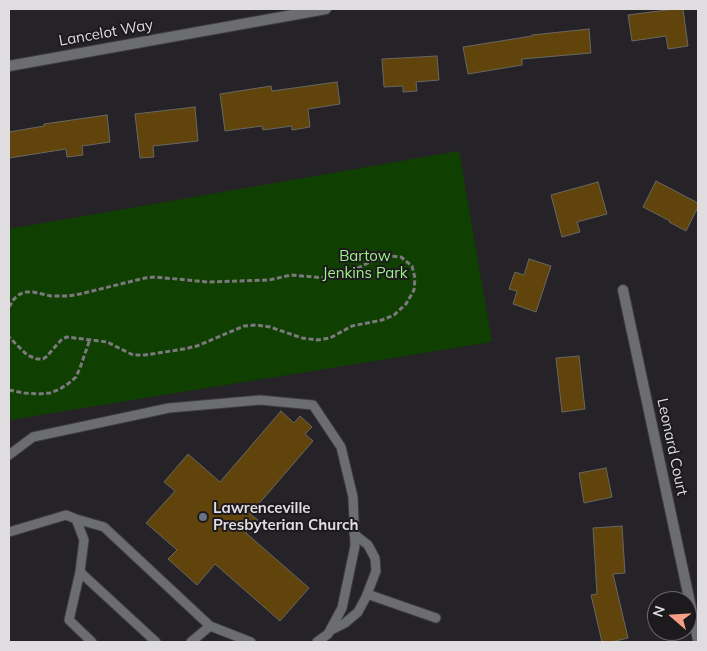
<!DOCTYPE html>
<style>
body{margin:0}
#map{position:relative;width:707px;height:651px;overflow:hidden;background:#252327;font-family:Mulish,sans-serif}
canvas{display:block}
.frame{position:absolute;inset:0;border:10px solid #dfdde0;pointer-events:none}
.north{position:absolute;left:647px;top:591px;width:50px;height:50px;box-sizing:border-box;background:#1c1a1d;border:1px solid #6a686b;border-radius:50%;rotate:289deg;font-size:14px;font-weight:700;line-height:20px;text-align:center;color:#dfdde0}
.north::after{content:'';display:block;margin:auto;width:18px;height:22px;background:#f49e88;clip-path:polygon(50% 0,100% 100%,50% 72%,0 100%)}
</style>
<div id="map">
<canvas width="707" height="651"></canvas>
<div class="frame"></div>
<div class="north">N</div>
</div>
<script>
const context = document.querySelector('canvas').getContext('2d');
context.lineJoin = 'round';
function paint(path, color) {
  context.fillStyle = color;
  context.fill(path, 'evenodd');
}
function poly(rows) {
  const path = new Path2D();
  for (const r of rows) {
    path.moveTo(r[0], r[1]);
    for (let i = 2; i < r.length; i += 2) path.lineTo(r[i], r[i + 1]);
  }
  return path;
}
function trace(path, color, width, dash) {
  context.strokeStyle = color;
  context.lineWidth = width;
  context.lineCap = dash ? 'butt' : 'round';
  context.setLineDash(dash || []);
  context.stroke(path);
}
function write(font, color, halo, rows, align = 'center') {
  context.font = font + ' Mulish,sans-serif';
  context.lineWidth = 4;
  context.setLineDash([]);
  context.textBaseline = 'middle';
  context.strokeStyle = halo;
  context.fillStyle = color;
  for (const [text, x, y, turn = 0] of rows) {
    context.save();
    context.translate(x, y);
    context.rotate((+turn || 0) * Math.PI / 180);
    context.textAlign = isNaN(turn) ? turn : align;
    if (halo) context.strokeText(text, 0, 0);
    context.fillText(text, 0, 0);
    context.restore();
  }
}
paint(poly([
 [459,151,492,342,9,420,9,229]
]), '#103f02');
const building = poly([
 [675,9,683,9,688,46,668,49,666,36,632,41,628,15,675,9],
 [589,29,591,53,522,59,522,65,468,74,463,47,532,36,532,35,589,29],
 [437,56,439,80,416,82,417,91,403,92,403,86,384,87,382,59,437,56],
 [337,82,340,104,308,109,310,127,292,130,292,126,263,130,262,126,225,131,220,94,271,86,272,91,337,82],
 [195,107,198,141,153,146,154,157,140,158,135,114,195,107],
 [107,115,110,142,82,146,83,155,67,157,66,149,9,158,9,132,44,126,44,124,107,115],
 [656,181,698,203,698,207,686,231,669,222,670,221,643,207,656,181],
 [598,182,607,214,577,222,580,232,562,237,551,195,598,182],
 [529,259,551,266,536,312,513,304,517,291,509,289,515,272,524,275,529,259],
 [579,356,585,409,562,412,556,358,579,356],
 [281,411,294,423,300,416,312,427,305,434,313,441,250,514,258,520,246,533,309,588,280,621,215,564,197,585,168,559,177,550,146,523,175,491,164,482,188,454,220,482,281,411],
 [606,468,612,497,584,503,579,473,606,468],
 [622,526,625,573,613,574,628,638,611,642,602,642,591,595,597,594,593,528,622,526]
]);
paint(building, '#60440c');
trace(building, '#696762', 1);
const service = poly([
 [9,455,33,437,169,408,260,400,313,405,341,447,353,497,355,546,342,608,328,634,317,642],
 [76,519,84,540,80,572,69,620,92,642],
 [9,532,66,515,76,519,104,527,210,626,191,642],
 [80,572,156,642],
 [367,594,436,618],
 [210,626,251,642],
 [331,630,345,623,358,612,366,597,376,571,375,558,368,545,354,534]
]);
const minor = poly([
 [9,66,326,9],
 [623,290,698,640]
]);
trace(service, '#3f3d41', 11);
trace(minor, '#3f3d41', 12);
trace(poly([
 [9,307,14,299,20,294,26,292,33,292,51,296,68,296,80,294,145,278,155,277,208,282,269,280,291,275,325,278,340,275,354,270,370,262,390,256,401,257,412,266,415,278,414,290,406,304,394,315,382,320,352,326,330,338,317,340,302,338,270,327,256,325,244,326,197,346,184,349,145,355,133,355,107,342,67,337,62,339,46,357,43,359,37,359,27,355,9,337],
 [9,390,24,393,38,394,50,393,60,389,69,383,76,377,80,368,90,339]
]), '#7b797d', 3, [5, 2.5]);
trace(service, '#6c6d6f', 9);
trace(minor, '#6c6d6f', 10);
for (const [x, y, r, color] of [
 [203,517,5,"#6b7280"]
]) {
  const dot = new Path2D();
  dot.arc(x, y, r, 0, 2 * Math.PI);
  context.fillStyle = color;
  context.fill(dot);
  trace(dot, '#1c1a1d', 2);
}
write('15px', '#dfdde0', '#1c1a1d', [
 ["Lancelot Way",106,33,-10],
 ["Leonard Court",672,447,78]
]);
write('15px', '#9df189', '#1c1a1d', [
 ["Bartow",365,256],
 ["Jenkins Park",365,273]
]);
write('bold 15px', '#dfdde0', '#1c1a1d', [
 ["Lawrenceville",213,508],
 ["Presbyterian Church",213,525]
], 'left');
</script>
